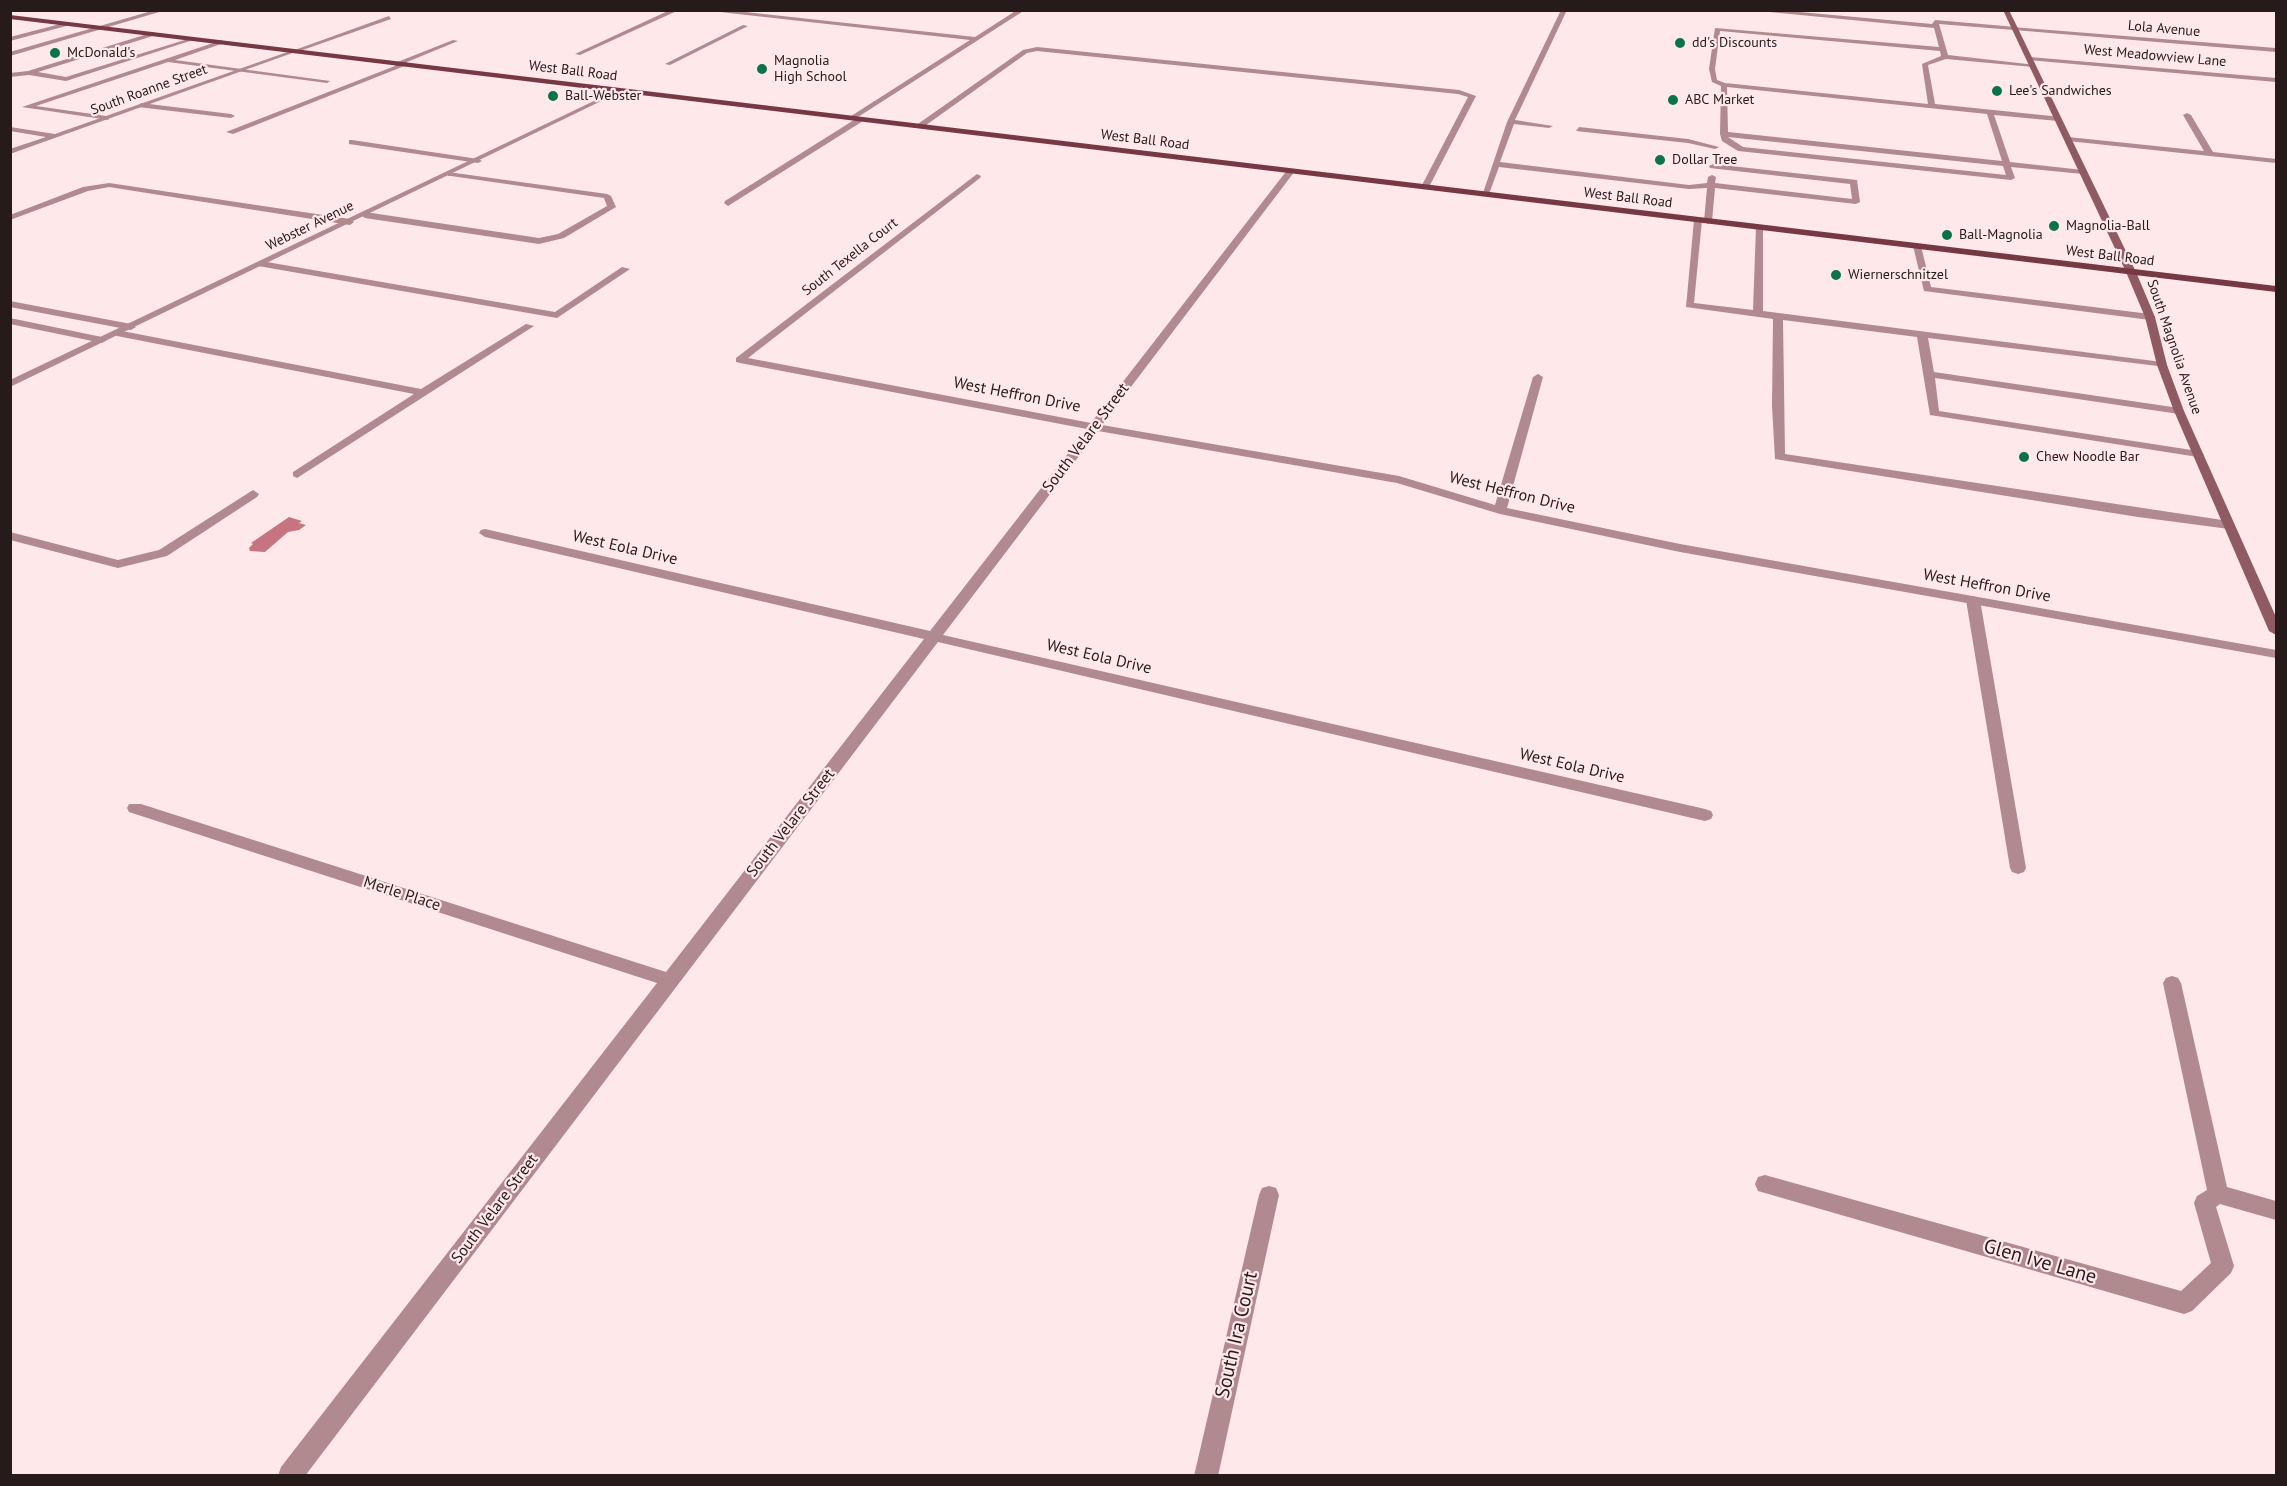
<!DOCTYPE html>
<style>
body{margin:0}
#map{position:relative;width:2287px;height:1486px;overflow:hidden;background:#fee8ea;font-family:"PT Sans",sans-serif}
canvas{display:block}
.frame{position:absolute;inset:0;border:12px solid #261a1b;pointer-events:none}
</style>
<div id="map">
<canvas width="2287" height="1486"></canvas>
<div class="frame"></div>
</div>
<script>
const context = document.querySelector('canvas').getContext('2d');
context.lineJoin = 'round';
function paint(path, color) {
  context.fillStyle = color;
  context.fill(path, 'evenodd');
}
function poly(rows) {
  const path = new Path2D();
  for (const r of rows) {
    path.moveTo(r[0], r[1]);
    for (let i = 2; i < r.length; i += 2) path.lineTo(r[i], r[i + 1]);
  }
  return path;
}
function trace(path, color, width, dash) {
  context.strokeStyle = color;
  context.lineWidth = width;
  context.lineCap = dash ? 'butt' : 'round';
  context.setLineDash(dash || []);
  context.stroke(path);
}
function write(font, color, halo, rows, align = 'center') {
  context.font = font + ' "PT Sans",sans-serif';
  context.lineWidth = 4.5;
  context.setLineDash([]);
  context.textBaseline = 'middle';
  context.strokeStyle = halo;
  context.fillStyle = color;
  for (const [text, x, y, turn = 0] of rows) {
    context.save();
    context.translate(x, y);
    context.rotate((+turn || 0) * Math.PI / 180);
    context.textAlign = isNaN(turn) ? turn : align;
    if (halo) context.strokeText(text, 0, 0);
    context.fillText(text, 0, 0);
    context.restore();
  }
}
paint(poly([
 [289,517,302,521,299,523,306,525,299,530,288,532,265,552,250,551,249,548,253,544,251,543]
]), '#c67481');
paint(poly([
 [155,10,166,10,10,56,10,52,155,10],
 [670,10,679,10,580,55,575,54,670,10],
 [702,10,727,10,975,37,1017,10,1025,10,858,117,863,117,863,121,728,206,724,203,725,201,854,120,848,118,970,40,702,10],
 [1561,10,1567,10,1515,120,1553,126,1549,128,1514,124,1500,162,1689,185,1707,183,1708,177,1712,175,1716,177,1715,183,1852,199,1850,184,1710,168,1709,166,1713,164,1857,180,1860,202,1856,204,1715,188,1712,221,1708,224,1704,221,1707,188,1689,189,1499,167,1489,194,1482,196,1507,122,1561,10],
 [1749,10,1778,10,1932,24,1935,20,2016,27,2014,30,1939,24,1948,55,2036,65,2033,67,1946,59,1928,65,1935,104,2061,117,2058,121,1994,115,2010,162,2083,170,2087,172,2083,174,2011,167,2015,178,2011,180,1738,151,1722,141,1720,134,1721,86,1712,82,1709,69,1715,28,1939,47,1934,28,1749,10],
 [1720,31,1940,51,1941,56,1922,64,1928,104,1725,83,1717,80,1715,69,1720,31],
 [1727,87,1987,114,2002,161,1728,132,1727,87],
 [1728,137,2003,166,2006,175,1743,147,1728,137],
 [389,16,391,19,297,52,292,51,389,16],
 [68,22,70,25,10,41,10,37,68,22],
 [743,25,748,26,670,65,665,64,743,25],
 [154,32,156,35,38,72,66,77,191,38,196,39,66,81,29,75,10,77,10,73,28,71,154,32],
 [222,40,224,43,175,60,330,81,327,83,168,62,36,106,106,116,109,120,22,107,222,40],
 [453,40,458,41,407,62,407,65,233,134,226,132,395,66,395,63,453,40],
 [1037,47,1459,90,1476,96,1429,187,1425,189,1421,187,1468,97,1458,94,1037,51,1027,53,922,128,915,126,1023,50,1037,47],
 [141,103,231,114,235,116,231,118,138,107,141,103],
 [1579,127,1688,139,1719,147,1715,149,1688,143,1576,131,1579,127],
 [352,140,478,159,482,161,478,163,349,144,349,140,352,140],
 [448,172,607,194,611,196,616,207,564,238,539,244,365,218,361,215,365,212,539,238,558,234,607,206,604,198,451,176,448,176,448,172],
 [109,183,350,219,354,222,350,225,109,187,88,191,10,220,10,215,83,187,109,183],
 [1698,217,1702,220,1694,303,1753,310,1756,227,1763,225,1763,311,2162,362,2166,363,2166,367,1928,338,1934,372,2179,408,2184,411,2179,414,1935,378,1939,411,2198,451,2204,454,2198,457,1930,415,1917,337,1783,320,1785,454,2229,521,2235,525,2229,529,2138,517,1775,459,1772,406,1773,319,1686,307,1694,220,1698,217],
 [1917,243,1921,246,1931,287,2150,314,2155,317,2150,320,1924,291,1913,246,1917,243],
 [261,261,555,312,622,267,630,269,557,318,258,266,256,264,261,261],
 [10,301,131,324,136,327,131,330,10,307,10,301],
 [10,318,102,337,107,340,102,343,10,324,10,318],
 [526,324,534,326,297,478,293,476,293,472,414,394,117,336,112,333,117,330,421,389,526,324],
 [253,490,259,494,257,497,167,556,118,568,10,540,10,532,118,560,159,550,253,490],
 [1973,596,1980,600,2026,868,2024,872,2018,874,2012,872,2010,868,1966,600,1973,596]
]), '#b08a8f');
paint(poly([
 [293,50,298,51,10,154,10,149,46,137,10,131,10,127,55,134,293,50],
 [2030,57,2276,78,2276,82,2028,60,2030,57],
 [619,89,624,90,10,387,10,380,619,89],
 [2187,113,2191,115,2213,152,2276,159,2276,163,2068,141,2064,139,2068,137,2204,151,2183,115,2187,113],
 [1288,169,1295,171,1102,425,1399,476,1495,505,1533,377,1538,374,1543,377,1507,508,1680,544,2276,650,2276,658,1680,552,1500,514,1397,483,1098,431,943,635,1705,809,1711,811,1713,815,1711,819,1705,821,938,642,305,1476,278,1476,281,1467,657,983,129,812,127,808,129,804,141,804,666,972,924,639,485,537,479,533,481,530,485,529,930,631,1087,429,740,363,736,362,736,358,977,174,981,176,980,178,748,358,1091,423,1288,169],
 [2172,976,2178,978,2181,983,2227,1187,2276,1201,2276,1220,2220,1204,2216,1207,2234,1266,2231,1273,2192,1311,2184,1314,1758,1191,1755,1184,1758,1177,1765,1175,2181,1291,2211,1263,2194,1203,2197,1196,2207,1190,2163,983,2166,978,2172,976],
 [1269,1186,1276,1188,1279,1195,1218,1476,1194,1476,1259,1195,1262,1188,1269,1186]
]), '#b08a8f');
paint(poly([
 [2012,27,2276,48,2276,52,2014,30,2012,27]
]), '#b08a8f');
paint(poly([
 [2003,10,2009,10,2136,272,2155,317,2167,365,2184,411,2276,617,2276,635,2269,631,2174,411,2157,365,2145,317,2126,272,2003,10]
]), '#8f5a62');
paint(poly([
 [10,15,2276,286,2276,292,10,19,10,15]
]), '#763843');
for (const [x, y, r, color] of [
 [1680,43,6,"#0b734b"],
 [55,53,6,"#0b734b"],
 [762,69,6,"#0b734b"],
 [1997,91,6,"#0b734b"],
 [553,96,6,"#0b734b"],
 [1673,100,6,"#0b734b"],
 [1660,160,6,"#0b734b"],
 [2054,226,6,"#0b734b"],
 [1947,235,6,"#0b734b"],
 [1836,275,6,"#0b734b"],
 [2024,457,6,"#0b734b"]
]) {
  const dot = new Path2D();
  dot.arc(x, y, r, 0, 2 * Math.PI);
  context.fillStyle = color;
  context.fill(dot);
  trace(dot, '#fee8ea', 2);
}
write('14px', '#261a1b', '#fee8ea', [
 ["Lola Avenue",2164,29,5],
 ["West Meadowview Lane",2155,56,5],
 ["West Ball Road",573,71,7],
 ["South Roanne Street",149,90,-20],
 ["West Ball Road",1145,140,7],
 ["West Ball Road",1628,198,7],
 ["Webster Avenue",310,226,-26],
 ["West Ball Road",2110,256,7],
 ["South Texella Court",850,257,-38],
 ["South Magnolia Avenue",2174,347,71]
]);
write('14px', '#261a1b', '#fee8ea', [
 ["dd's Discounts",1692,43],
 ["McDonald's",67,53],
 ["Magnolia",774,61],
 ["High School",774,77],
 ["Lee's Sandwiches",2009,91],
 ["Ball-Webster",565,96],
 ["ABC Market",1685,100],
 ["Dollar Tree",1672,160],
 ["Magnolia-Ball",2066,226],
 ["Ball-Magnolia",1959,235],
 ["Wiernerschnitzel",1848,275],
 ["Chew Noodle Bar",2036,457]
], 'left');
write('16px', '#261a1b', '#fee8ea', [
 ["West Heffron Drive",1017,395,11],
 ["South Velare Street",1086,438,-53],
 ["West Heffron Drive",1512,493,14],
 ["West Eola Drive",625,548,13],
 ["West Heffron Drive",1987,586,10],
 ["West Eola Drive",1099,657,13],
 ["West Eola Drive",1572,766,13],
 ["South Velare Street",791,823,-52],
 ["Merle Place",402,894,18],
 ["South Velare Street",495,1209,-53]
]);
write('20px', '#261a1b', '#fee8ea', [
 ["Glen Ive Lane",2040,1262,16],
 ["South Ira Court",1237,1335,-77]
]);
</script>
